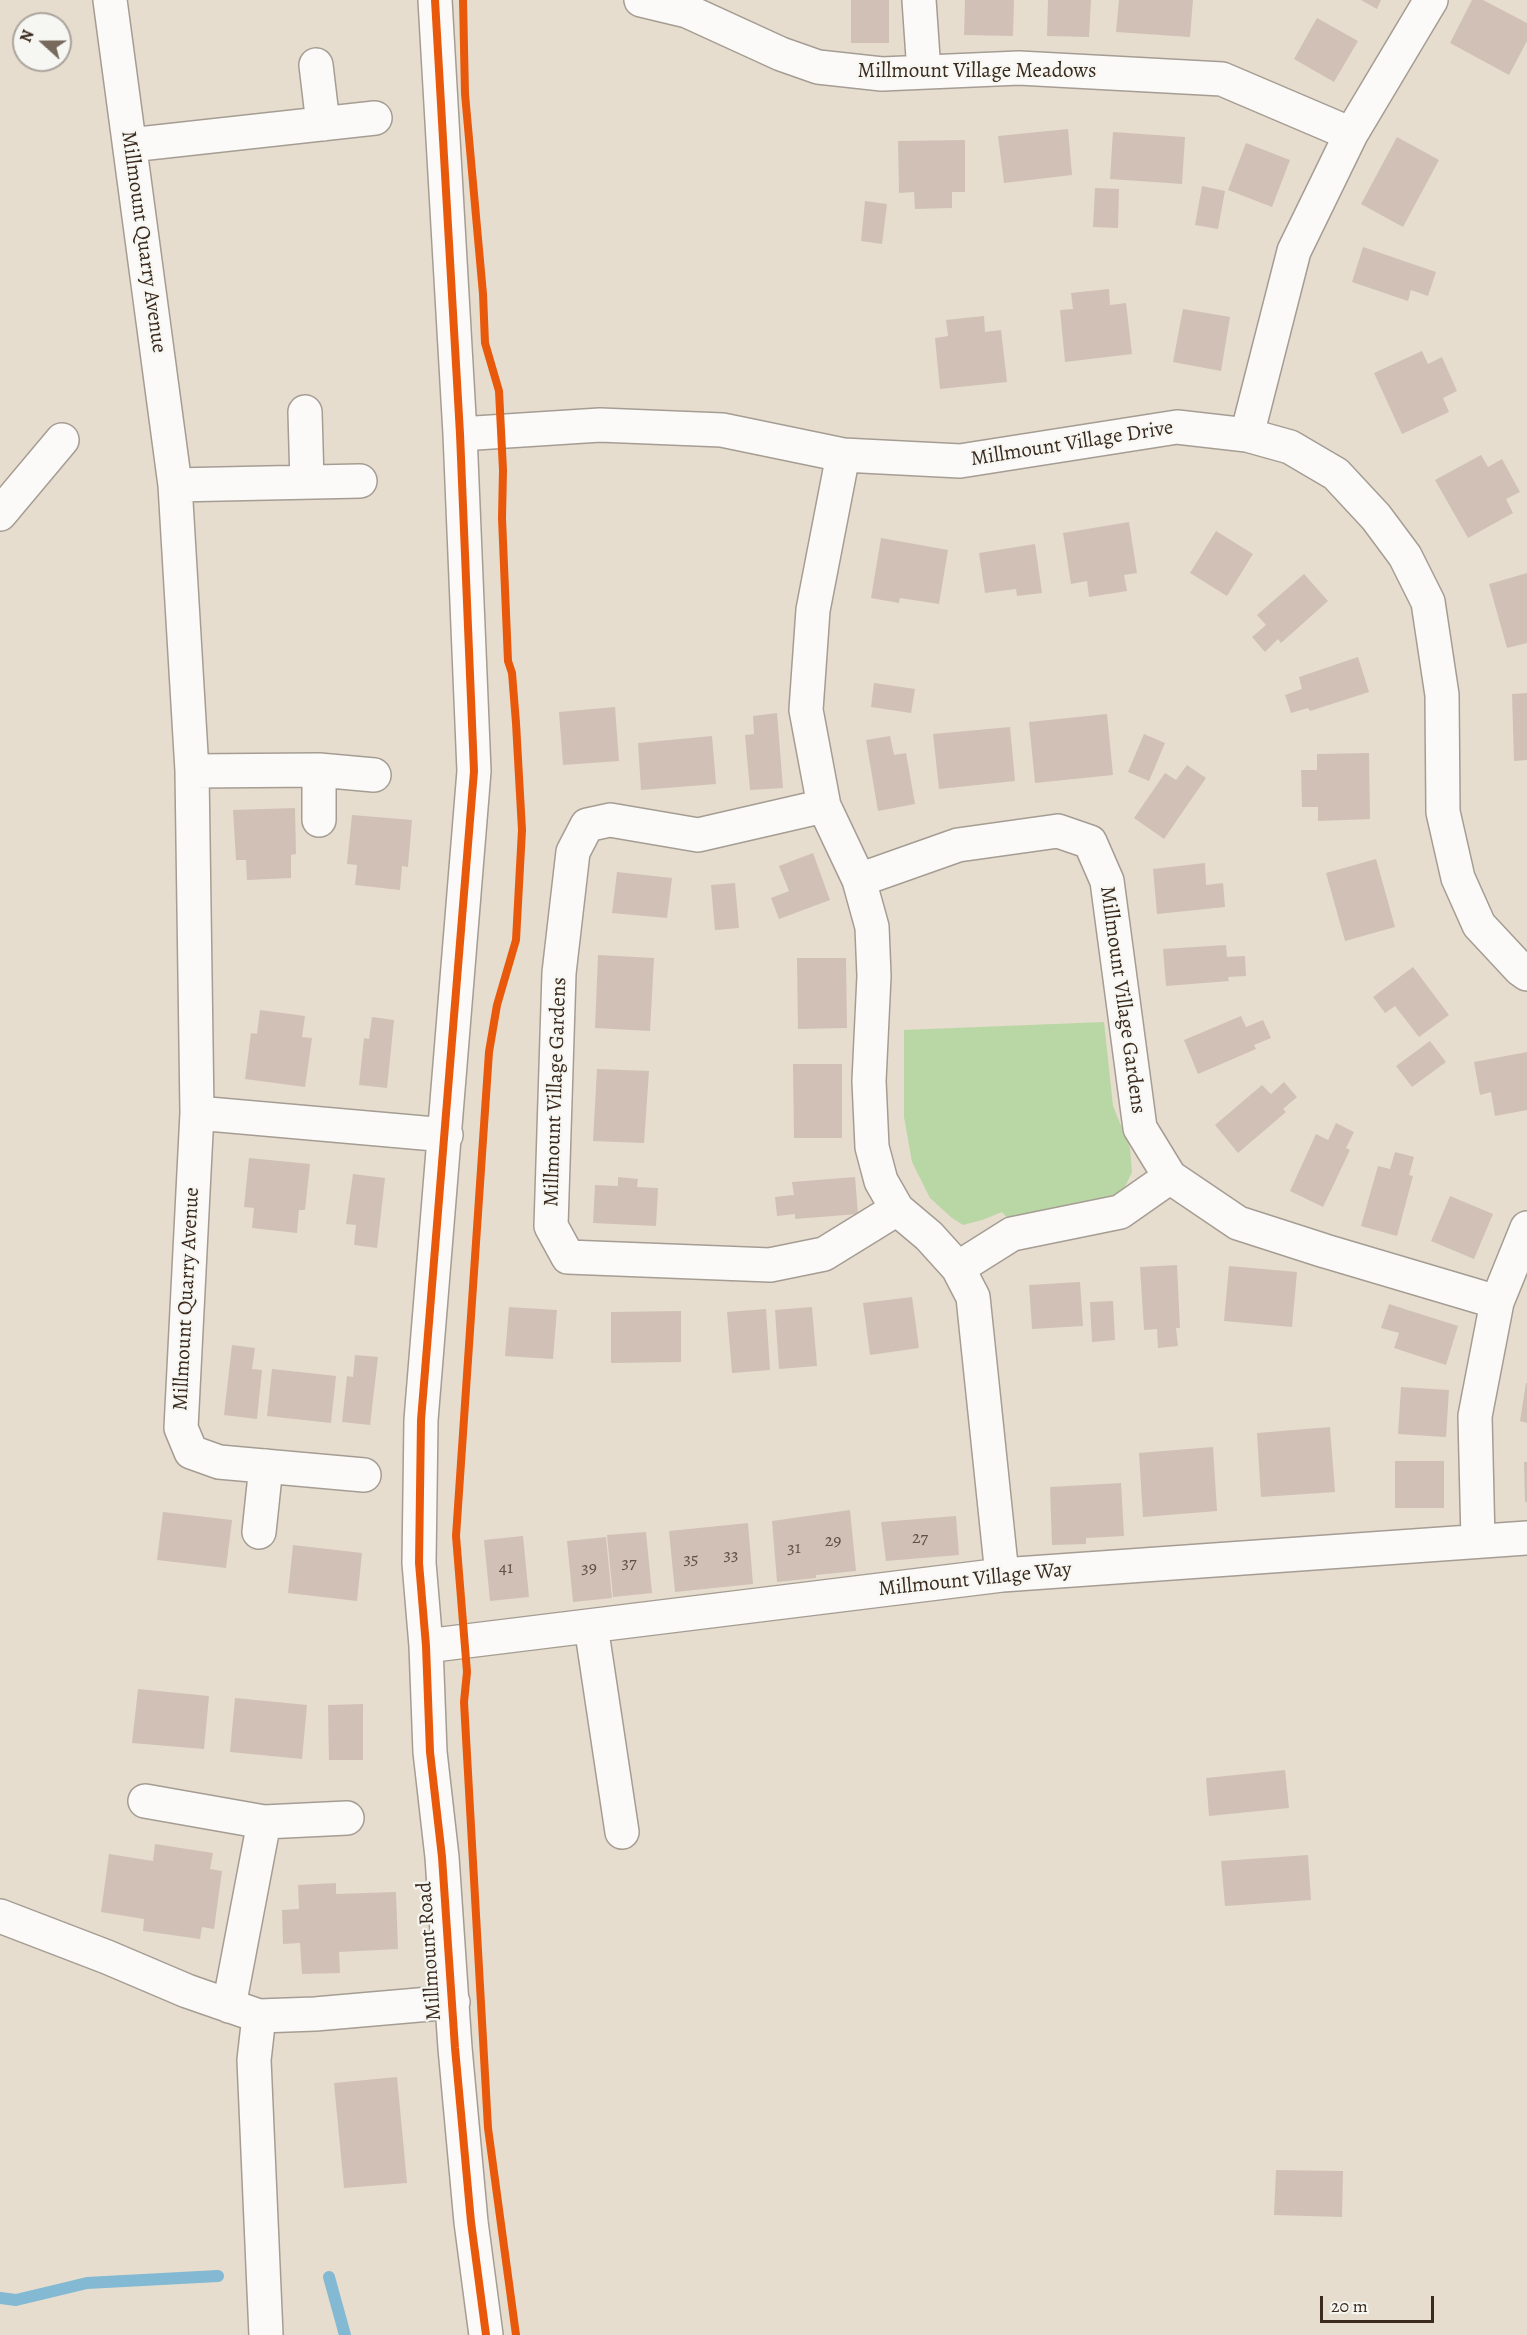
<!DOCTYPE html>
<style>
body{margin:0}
#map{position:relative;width:1527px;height:2335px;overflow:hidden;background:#e6ddce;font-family:Alegreya,serif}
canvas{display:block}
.north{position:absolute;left:12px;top:12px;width:60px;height:60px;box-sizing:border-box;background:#f6f6f2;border:2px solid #aba49d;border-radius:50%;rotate:291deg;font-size:16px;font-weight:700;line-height:24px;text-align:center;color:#3b2a1e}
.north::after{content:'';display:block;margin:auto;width:21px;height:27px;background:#77695c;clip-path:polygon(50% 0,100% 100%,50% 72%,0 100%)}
.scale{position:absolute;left:1320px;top:2296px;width:114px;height:27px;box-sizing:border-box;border:3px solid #3b2a1e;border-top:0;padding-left:8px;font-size:18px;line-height:21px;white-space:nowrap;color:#3b2a1e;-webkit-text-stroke:4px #f6f6f2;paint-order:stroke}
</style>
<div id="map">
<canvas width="1527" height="2335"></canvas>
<div class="north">N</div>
<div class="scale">20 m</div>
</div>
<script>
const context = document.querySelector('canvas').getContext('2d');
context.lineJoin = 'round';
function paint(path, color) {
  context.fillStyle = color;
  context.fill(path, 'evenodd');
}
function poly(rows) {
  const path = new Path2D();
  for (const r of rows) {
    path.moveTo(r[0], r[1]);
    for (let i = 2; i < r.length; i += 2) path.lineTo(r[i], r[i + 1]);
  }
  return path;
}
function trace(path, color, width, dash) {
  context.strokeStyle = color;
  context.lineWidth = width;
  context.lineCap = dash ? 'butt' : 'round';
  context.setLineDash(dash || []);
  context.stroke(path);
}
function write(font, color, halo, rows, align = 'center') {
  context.font = font + ' Alegreya,serif';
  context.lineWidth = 4.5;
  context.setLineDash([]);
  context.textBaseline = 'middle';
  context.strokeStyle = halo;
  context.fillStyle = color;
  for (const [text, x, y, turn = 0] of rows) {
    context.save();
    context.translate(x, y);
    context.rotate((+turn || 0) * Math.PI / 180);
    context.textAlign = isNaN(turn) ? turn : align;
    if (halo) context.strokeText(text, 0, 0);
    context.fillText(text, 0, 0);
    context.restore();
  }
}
paint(poly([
 [1104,1022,1113,1106,1130,1148,1132,1172,1122,1193,1008,1219,1002,1212,982,1220,963,1225,952,1218,930,1198,912,1162,904,1117,904,1030]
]), '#b9d6a5');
trace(poly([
 [329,2277,345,2335],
 [0,2298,16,2300,87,2283,218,2276]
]), '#83b9d2', 12);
paint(poly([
 [851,0,889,0,889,43,851,43],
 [965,0,1014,0,1013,36,964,35],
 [1048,0,1091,0,1089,37,1047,36],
 [1119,0,1193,0,1190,37,1116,32],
 [1361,0,1381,0,1377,9],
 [1472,0,1483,0,1527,23,1527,41,1509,75,1450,43],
 [1317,18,1358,41,1334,82,1294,59],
 [1068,129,1072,175,1004,183,998,136],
 [1113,132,1185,137,1182,184,1110,179],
 [1397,137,1439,160,1403,227,1361,204],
 [965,140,965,192,952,192,952,208,915,209,914,192,899,193,898,141],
 [1246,143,1290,160,1272,207,1228,190],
 [1202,186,1225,191,1218,229,1195,225],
 [1095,188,1119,189,1118,228,1093,227],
 [865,201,887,204,882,244,861,241],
 [1363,247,1436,272,1428,296,1411,290,1408,301,1352,282],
 [1109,289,1110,305,1126,303,1132,354,1065,362,1060,310,1073,309,1071,293],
 [1183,309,1230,317,1221,371,1173,362],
 [984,316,985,332,1001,330,1007,382,940,389,935,338,948,336,946,320],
 [1422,351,1428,364,1442,357,1457,391,1443,398,1449,412,1402,434,1374,373],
 [1481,455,1488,467,1502,459,1520,492,1506,499,1513,513,1468,538,1435,480],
 [1129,522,1137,573,1124,575,1127,591,1089,597,1087,581,1071,584,1063,533],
 [1216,531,1253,554,1227,596,1190,573],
 [881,538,948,550,939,604,900,598,899,603,871,598],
 [1035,544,1042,593,1017,596,1016,589,985,593,979,553],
 [1527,573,1527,643,1507,648,1489,584],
 [1304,574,1328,601,1281,643,1278,639,1265,652,1252,637,1266,625,1257,615],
 [1358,657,1369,692,1310,711,1308,708,1291,713,1285,695,1302,689,1299,677],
 [874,683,915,689,911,713,871,707],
 [1527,693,1527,760,1514,761,1512,694],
 [615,707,619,761,563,765,559,712],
 [777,713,783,788,750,790,745,735,754,734,753,716],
 [1107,714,1113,775,1035,783,1029,722],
 [1010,727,1015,781,939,789,933,734],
 [1144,734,1165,743,1149,781,1128,772],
 [712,736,716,784,641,790,638,743],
 [890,736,894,755,906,753,915,804,878,811,866,740],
 [1369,753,1370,819,1318,821,1318,807,1302,807,1301,770,1317,770,1317,754],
 [1187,765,1206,778,1164,839,1134,818,1165,773,1176,780],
 [295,808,296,854,291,855,291,878,247,880,246,860,236,860,233,810],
 [352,815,412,820,408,867,402,866,400,890,355,885,357,865,347,864],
 [813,853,830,900,779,919,771,898,789,891,779,866],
 [1376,859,1395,927,1345,941,1326,873],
 [1205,863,1206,885,1223,883,1225,907,1157,914,1153,869],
 [617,872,672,878,667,918,612,913],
 [735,883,739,928,715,930,711,885],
 [1226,945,1227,957,1245,956,1246,976,1228,977,1229,981,1166,986,1163,949],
 [598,955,654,958,650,1031,595,1028],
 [797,958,846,958,847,1028,798,1029],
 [1413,967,1449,1015,1419,1037,1395,1006,1385,1013,1373,997],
 [260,1010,305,1016,302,1037,312,1038,305,1087,245,1079,251,1033,257,1034],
 [1241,1016,1246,1027,1263,1020,1271,1038,1254,1045,1256,1049,1198,1074,1184,1040],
 [372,1017,394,1020,387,1088,359,1085,364,1038,369,1039],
 [1430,1041,1446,1062,1412,1087,1396,1066],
 [1527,1052,1527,1110,1495,1116,1491,1092,1480,1095,1474,1062],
 [793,1064,842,1064,842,1138,794,1138],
 [597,1069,649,1071,644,1143,593,1141],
 [1284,1082,1297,1097,1283,1109,1286,1112,1238,1153,1215,1125,1262,1085,1271,1094],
 [1336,1123,1354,1132,1346,1148,1350,1150,1323,1207,1290,1191,1316,1134,1328,1140],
 [1395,1152,1414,1157,1409,1175,1413,1176,1397,1236,1361,1226,1378,1166,1390,1169],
 [249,1158,310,1164,305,1210,299,1210,297,1233,252,1228,254,1208,244,1207],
 [353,1174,385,1178,377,1248,354,1245,356,1225,346,1224],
 [618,1177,638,1179,637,1187,658,1188,656,1226,593,1223,595,1185,618,1186],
 [855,1177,858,1214,795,1219,795,1214,777,1216,775,1197,794,1195,792,1182],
 [1450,1196,1493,1214,1474,1259,1431,1241],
 [1177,1265,1180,1328,1176,1328,1178,1346,1158,1348,1157,1329,1144,1330,1140,1267],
 [1229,1266,1297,1272,1292,1327,1224,1321],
 [1080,1282,1083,1326,1032,1329,1029,1285],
 [912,1297,919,1348,870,1355,863,1303],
 [1113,1301,1115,1340,1092,1342,1090,1302],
 [1389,1304,1458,1326,1446,1365,1394,1348,1399,1333,1381,1328],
 [509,1307,557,1310,553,1359,505,1356],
 [812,1307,817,1366,779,1369,775,1310],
 [766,1309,770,1370,732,1373,727,1312],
 [681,1311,681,1362,611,1363,611,1312],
 [232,1345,255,1348,252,1369,262,1370,257,1419,224,1415],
 [355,1355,378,1357,370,1425,342,1422,347,1376,353,1377],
 [272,1369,336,1376,331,1423,267,1416],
 [1526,1383,1527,1383,1527,1423,1520,1421],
 [1401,1387,1449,1390,1446,1437,1398,1434],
 [1330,1427,1335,1492,1261,1497,1257,1433],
 [1213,1447,1217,1511,1143,1517,1139,1453],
 [1395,1461,1444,1461,1444,1508,1395,1508],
 [1524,1462,1527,1462,1527,1502,1525,1502],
 [1121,1483,1124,1536,1086,1538,1086,1544,1052,1545,1050,1487],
 [850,1510,856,1571,816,1575,816,1578,777,1582,772,1521],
 [163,1512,232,1520,226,1568,157,1560],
 [956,1516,959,1555,886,1561,881,1522],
 [748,1523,753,1584,675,1592,669,1531],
 [646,1532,652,1593,613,1597,607,1535],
 [523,1536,529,1597,490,1601,484,1540],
 [606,1537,612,1598,573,1602,567,1541],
 [293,1545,362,1553,357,1601,288,1593],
 [138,1689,209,1696,204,1749,132,1743],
 [235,1698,307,1705,302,1759,230,1752],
 [363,1704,363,1760,329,1760,328,1705],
 [1285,1770,1289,1808,1209,1816,1206,1778],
 [155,1844,213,1853,210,1869,222,1871,214,1929,202,1927,200,1939,143,1931,144,1919,101,1912,109,1854,153,1861],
 [1308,1855,1311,1900,1225,1906,1221,1861],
 [336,1883,336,1894,396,1892,398,1949,339,1952,340,1973,302,1974,300,1943,283,1944,282,1910,299,1909,298,1885],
 [397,2077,407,2183,344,2188,334,2083],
 [1276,2170,1343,2171,1342,2217,1274,2215]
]), '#d1c0b6');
const minor = poly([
 [110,0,175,485,192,771,197,1113,181,1428,191,1452,219,1462,364,1475],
 [435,0,460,434,474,771,421,1420,419,1563,426,1646,430,1752,442,1857,455,2048,471,2222,486,2335],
 [641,0,687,11,781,54,818,67,882,74,1019,68,1222,79,1351,134],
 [919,0,924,72],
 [316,65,323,124],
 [130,145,375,118],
 [305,412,307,482],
 [460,434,600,425,722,430,843,455,960,461,1177,427,1247,435,1290,447,1336,474,1376,517,1405,556,1428,602,1442,695,1443,812,1458,878,1479,925,1520,969,1527,974],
 [1247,435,1294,251,1351,134,1431,0],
 [843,455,813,610,806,710,824,806,859,880,872,927,874,976,869,1081,872,1147,881,1181,897,1209,929,1236,958,1268,973,1297,1002,1575],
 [175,485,360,481],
 [0,514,62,440],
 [192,771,319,770,374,775],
 [824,806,698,835,610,820,587,825,573,852,559,973,551,1226,568,1257,770,1265,824,1254,897,1209],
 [319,820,319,770],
 [859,880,958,845,1058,831,1090,842,1107,881,1140,1128,1170,1177,1120,1212,1012,1234,958,1268],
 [197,1113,446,1135],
 [1170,1177,1238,1223,1325,1251,1497,1302],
 [259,1532,266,1466],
 [1478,1541,1475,1416,1497,1302,1527,1228],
 [591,1626,622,1832],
 [426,1646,1002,1575,1527,1538],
 [145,1801,264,1822,347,1818],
 [0,1916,107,1957,187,1991,259,2016,315,2014,453,2002],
 [229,2006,264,1822],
 [259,2016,254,2060,266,2335]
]);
trace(minor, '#a59d93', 36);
trace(minor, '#fbfaf8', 33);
trace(poly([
 [435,0,460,434,474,771,421,1420,419,1563,426,1646,430,1752,442,1857,455,2048,471,2222,486,2335],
 [463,0,465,94,483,294,485,343,499,391,503,470,502,518,508,661,512,673,516,723,522,830,516,940,497,1005,489,1052,456,1536,467,1672,464,1702,488,2128,516,2335]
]), '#e8590c', 8);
write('18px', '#605044', null, [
 ["27",920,1539],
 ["29",833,1542],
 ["31",794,1549],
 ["33",731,1556],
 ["35",691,1560],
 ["37",629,1564],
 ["41",506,1569],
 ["39",589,1569]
]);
write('21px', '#3b2a1e', '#f6f6f2', [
 ["Millmount Village Meadows",977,72],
 ["Millmount Quarry Avenue",143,242,82],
 ["Millmount Village Drive",1072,444,-9],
 ["Millmount Village Gardens",1122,1000,82],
 ["Millmount Village Gardens",556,1092,-88],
 ["Millmount Quarry Avenue",187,1299,-87],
 ["Millmount Village Way",975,1580,-6],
 ["Millmount Road",430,1951,-94]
]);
</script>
